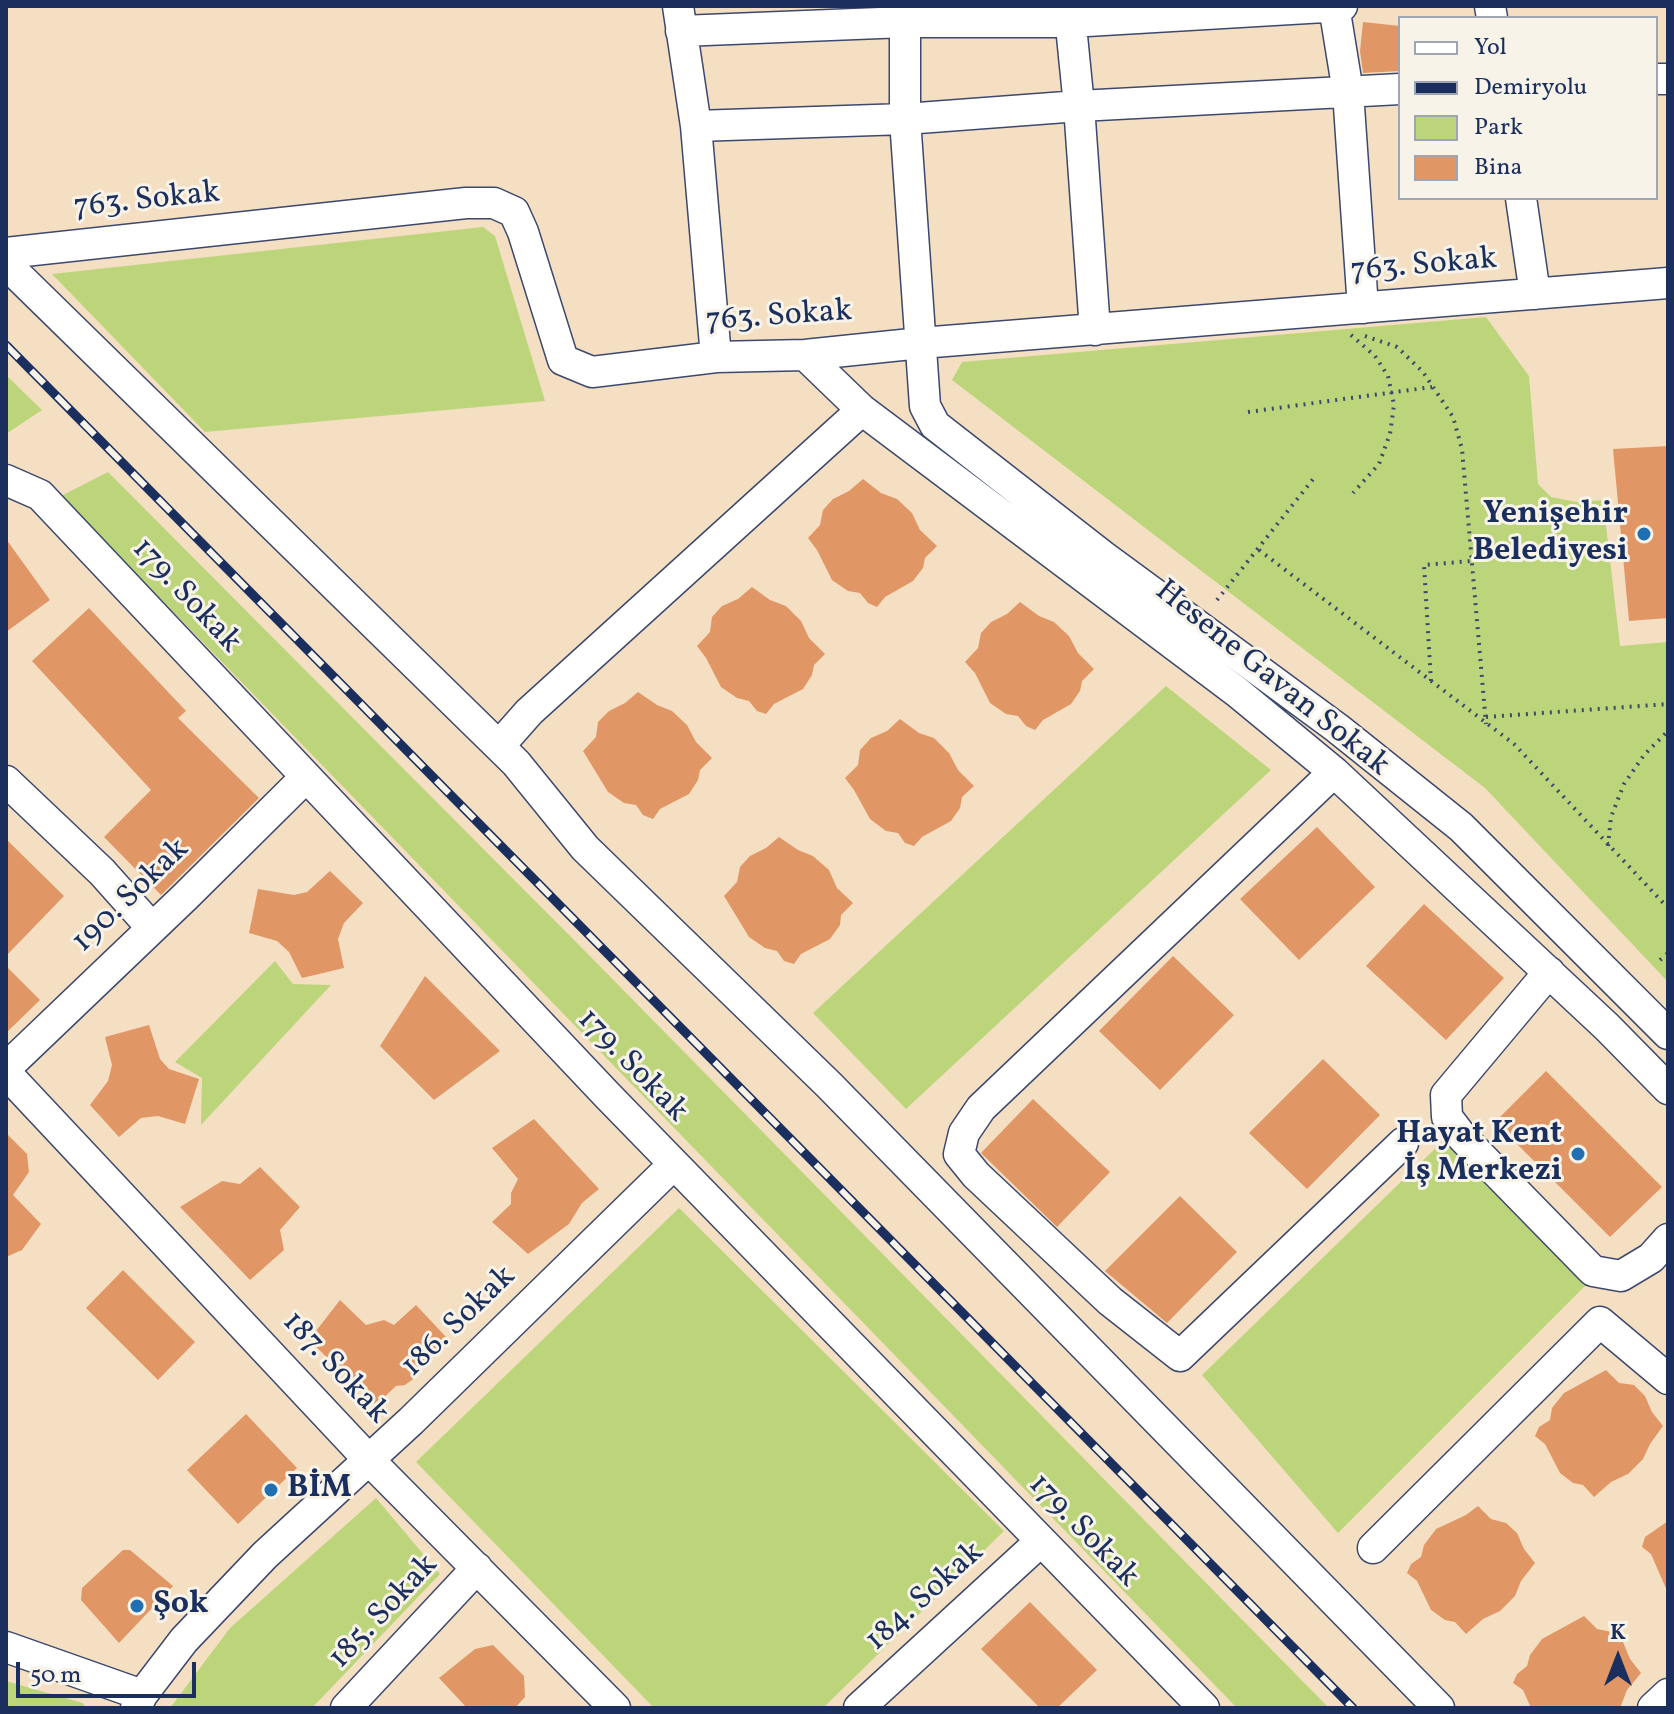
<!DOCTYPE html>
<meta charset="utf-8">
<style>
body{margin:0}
#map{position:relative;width:1674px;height:1714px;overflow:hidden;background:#f4dfc3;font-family:Vollkorn,serif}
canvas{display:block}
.frame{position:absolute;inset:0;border:8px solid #1b2f5e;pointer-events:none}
.legend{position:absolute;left:1398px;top:16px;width:260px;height:184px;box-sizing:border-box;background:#f7f3e8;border:2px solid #9fa5b1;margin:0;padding:10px 14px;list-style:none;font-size:24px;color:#1b2f5e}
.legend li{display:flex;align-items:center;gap:16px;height:40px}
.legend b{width:40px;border:2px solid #9fa5b1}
.north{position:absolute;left:1578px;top:1618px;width:80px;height:80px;-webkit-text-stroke:6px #f7f3e8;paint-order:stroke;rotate:0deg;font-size:22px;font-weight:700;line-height:32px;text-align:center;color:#1b2f5e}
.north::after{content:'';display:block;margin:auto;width:28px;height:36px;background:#1b2f5e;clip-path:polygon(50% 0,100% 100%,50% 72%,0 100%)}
.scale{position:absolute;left:16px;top:1662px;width:180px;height:36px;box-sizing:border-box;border:4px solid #1b2f5e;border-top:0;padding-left:10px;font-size:24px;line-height:28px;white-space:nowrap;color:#1b2f5e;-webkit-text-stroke:6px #f7f3e8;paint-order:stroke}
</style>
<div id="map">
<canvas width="1674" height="1714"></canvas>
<div class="frame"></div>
<ul class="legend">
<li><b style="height:10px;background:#fff"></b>Yol</li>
<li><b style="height:10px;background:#1b2f5e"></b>Demiryolu</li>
<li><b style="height:22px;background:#bdd57a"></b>Park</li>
<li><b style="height:22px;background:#e19765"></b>Bina</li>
</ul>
<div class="north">K</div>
<div class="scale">50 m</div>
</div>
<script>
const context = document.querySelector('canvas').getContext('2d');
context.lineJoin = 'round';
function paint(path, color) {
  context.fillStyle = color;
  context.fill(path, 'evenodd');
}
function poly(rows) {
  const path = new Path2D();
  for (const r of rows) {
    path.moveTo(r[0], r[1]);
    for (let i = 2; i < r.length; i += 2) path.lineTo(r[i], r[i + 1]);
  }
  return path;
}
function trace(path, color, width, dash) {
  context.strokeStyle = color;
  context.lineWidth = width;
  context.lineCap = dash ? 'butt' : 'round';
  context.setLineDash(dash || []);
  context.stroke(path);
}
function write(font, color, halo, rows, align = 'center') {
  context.font = font + ' Vollkorn,serif';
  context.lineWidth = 6;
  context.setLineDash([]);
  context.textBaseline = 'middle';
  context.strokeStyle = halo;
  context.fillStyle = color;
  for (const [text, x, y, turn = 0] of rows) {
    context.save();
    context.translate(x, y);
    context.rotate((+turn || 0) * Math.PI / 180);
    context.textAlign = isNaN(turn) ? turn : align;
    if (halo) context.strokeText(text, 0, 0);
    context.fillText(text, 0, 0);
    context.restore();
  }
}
paint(poly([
 [483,227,495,236,545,401,205,432,52,274],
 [1486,317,1529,376,1538,484,1551,497,1577,502,1603,500,1620,646,1668,642,1668,982,1485,788,952,380,962,362],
 [6,375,42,410,6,434],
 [108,472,579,945,1329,1708,1237,1708,61,496],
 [1166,686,1271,770,906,1109,813,1013],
 [275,961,293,984,331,985,201,1125,202,1078,175,1062],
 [1444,1140,1586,1285,1338,1533,1202,1375],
 [679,1208,1004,1531,823,1708,654,1708,416,1462],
 [376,1498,440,1574,312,1708,170,1708,230,1628],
 [6,1681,83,1703,86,1708,6,1708]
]), '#bdd57a');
paint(poly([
 [1363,22,1400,26,1400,71,1363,73,1360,51],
 [1668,446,1668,618,1629,621,1613,449],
 [863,479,881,493,897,499,912,513,920,530,937,546,925,558,923,568,913,581,885,597,877,607,868,603,860,593,848,591,832,580,817,550,808,538,820,525,823,510,833,499,849,491],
 [6,539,50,600,6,632],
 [752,587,770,600,786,606,801,621,809,638,825,654,814,665,812,675,803,689,774,704,766,714,757,711,749,701,737,698,721,687,706,658,697,646,710,632,712,617,722,606,738,599],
 [1020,602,1039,616,1054,622,1069,636,1078,653,1094,669,1082,681,1080,691,1071,704,1043,720,1035,730,1026,726,1018,716,1006,714,990,703,975,673,965,662,978,648,981,633,991,622,1007,614],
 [89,608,186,711,178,718,259,798,161,895,104,837,151,790,32,661],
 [638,692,657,705,672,711,687,725,696,742,712,758,700,770,698,780,689,794,660,809,653,819,643,815,636,805,624,803,608,792,583,751,596,737,598,722,609,711,625,703],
 [900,719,919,733,934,738,949,753,958,770,974,786,962,797,960,808,951,821,922,837,914,846,905,843,898,833,886,831,870,819,854,790,845,778,858,765,860,750,871,738,887,731],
 [1317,827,1375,887,1299,960,1240,899],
 [779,837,798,850,813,856,829,870,837,888,853,903,841,915,840,925,830,939,801,954,794,964,784,961,777,951,765,948,749,937,724,896,737,882,740,867,750,856,766,848],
 [6,839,64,896,6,956],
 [330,871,363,903,344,923,338,939,344,968,302,978,289,952,277,941,249,933,258,889,294,895,307,892],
 [1424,904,1504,978,1446,1040,1366,966],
 [1173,956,1234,1015,1160,1090,1099,1031],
 [6,966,40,1000,6,1033],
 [425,976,500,1051,434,1100,380,1046],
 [149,1025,160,1059,169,1069,199,1079,185,1124,158,1116,141,1118,119,1137,90,1105,108,1081,112,1065,105,1037],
 [1323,1059,1380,1115,1307,1189,1249,1133],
 [1546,1071,1662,1187,1610,1237,1495,1122],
 [1033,1099,1110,1172,1057,1227,981,1153],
 [534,1119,599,1189,582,1203,569,1224,528,1254,492,1222,511,1204,511,1193,518,1179,492,1148],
 [6,1133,27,1154,29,1172,13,1195,41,1224,22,1250,6,1257],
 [260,1167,300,1207,280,1230,284,1250,250,1280,180,1207,222,1181,240,1184],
 [1180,1196,1237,1252,1167,1323,1105,1271],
 [123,1270,195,1342,158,1380,86,1308],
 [340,1300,366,1325,384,1320,394,1325,416,1305,447,1338,425,1361,416,1377,405,1385,396,1386,376,1405,309,1340],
 [1606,1370,1619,1383,1634,1385,1645,1396,1652,1412,1663,1426,1650,1444,1643,1459,1628,1474,1611,1482,1594,1497,1583,1485,1573,1483,1560,1473,1545,1444,1535,1436,1539,1427,1550,1420,1552,1408,1564,1393],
 [246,1414,297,1468,238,1524,187,1470],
 [1478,1506,1491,1519,1506,1523,1517,1533,1524,1549,1535,1563,1521,1581,1515,1596,1500,1611,1483,1619,1466,1634,1455,1622,1445,1620,1431,1610,1417,1581,1407,1573,1411,1564,1421,1557,1424,1545,1436,1529,1466,1515],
 [1668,1521,1668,1593,1651,1554,1642,1547,1645,1537],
 [123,1550,130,1550,173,1586,119,1643,81,1600,82,1588],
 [1030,1602,1097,1670,1057,1708,1040,1708,981,1649],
 [1584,1616,1597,1629,1612,1632,1623,1642,1630,1659,1641,1673,1627,1690,1620,1708,1531,1708,1523,1690,1513,1683,1517,1674,1527,1666,1530,1655,1542,1639],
 [493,1645,524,1676,525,1697,515,1708,467,1708,439,1678,475,1649]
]), '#e19765');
const minor = poly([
 [678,6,696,126,716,357],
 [905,6,905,119,925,406,935,425,1103,556,1337,728,1461,827,1668,1034],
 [1069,6,1079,106,1095,330],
 [1334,6,1348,92,1363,308],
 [1490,6,1492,18],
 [681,31,905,22,1070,22,1342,6],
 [1656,79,1668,79],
 [696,126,905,119,1079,106,1400,89],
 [1521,198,1535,294],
 [6,253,466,203,494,203,514,212,523,232,563,360,592,372,716,357,805,355,921,343,1668,283],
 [6,264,516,763,585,848,829,1085,1439,1708],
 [805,355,862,410,1237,692,1334,772,1607,1027,1668,1089],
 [6,480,40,495,607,1095,1204,1708],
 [499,746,529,712,862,410],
 [1334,772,981,1108,964,1133,959,1154,976,1175,1110,1301,1180,1356,1403,1143],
 [6,781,102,872,152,928],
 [1549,972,1446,1095,1447,1117,1463,1138,1593,1271,1621,1276,1651,1258,1668,1239],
 [6,1068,186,896,306,777],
 [6,1073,369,1460,615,1708],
 [1373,1548,1600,1322,1668,1379],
 [6,1647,142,1695],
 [136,1708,142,1695,184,1640,265,1555,411,1421,674,1164],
 [346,1708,477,1568],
 [859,1708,1041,1541],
 [1653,1708,1668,1694]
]);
trace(minor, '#3c496d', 33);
trace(poly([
 [1351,335,1375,356,1388,376,1394,405,1390,434,1379,464,1353,493],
 [1365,336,1397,347,1423,372,1453,417,1462,449,1486,724],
 [1248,412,1432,387],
 [1259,550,1514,744,1668,908],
 [1217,600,1314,478],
 [1431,681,1424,565,1472,561],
 [1486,717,1668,704],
 [1608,846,1611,817,1624,784,1644,755,1668,731],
 [1668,874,1668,877],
 [1660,960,1668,953]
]), '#3c496d', 4, [2, 6]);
trace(minor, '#fff', 30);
const rail = poly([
 [6,345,1353,1708]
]);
trace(rail, '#1b2f5e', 9);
trace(rail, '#f7f3e8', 6, [18]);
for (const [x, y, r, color] of [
 [1644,534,8,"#1f6fb2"],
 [1578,1154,8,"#1f6fb2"],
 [271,1490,8,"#1f6fb2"],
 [137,1606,8,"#1f6fb2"]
]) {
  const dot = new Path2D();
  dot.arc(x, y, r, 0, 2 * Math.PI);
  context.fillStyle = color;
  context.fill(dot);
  trace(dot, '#f7f3e8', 3);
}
write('32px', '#1b2f5e', '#f7f3e8', [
 ["763. Sokak",147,202,-6],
 ["763. Sokak",1424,267,-5],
 ["763. Sokak",779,318,-4],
 ["179. Sokak",185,597,47],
 ["Hesene Gavan Sokak",1271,680,39],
 ["190. Sokak",132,897,-44],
 ["179. Sokak",631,1067,46],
 ["186. Sokak",460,1323,-44],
 ["187. Sokak",334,1369,47],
 ["179. Sokak",1082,1532,46],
 ["184. Sokak",926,1598,-42],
 ["185. Sokak",385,1613,-47]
]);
write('bold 32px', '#1b2f5e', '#f7f3e8', [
 ["Yenişehir",1628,516],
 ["Belediyesi",1628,553],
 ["Hayat Kent",1562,1136],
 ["İş Merkezi",1562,1173],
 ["BİM",287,1490,"left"],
 ["Şok",153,1606,"left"]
], 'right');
</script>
